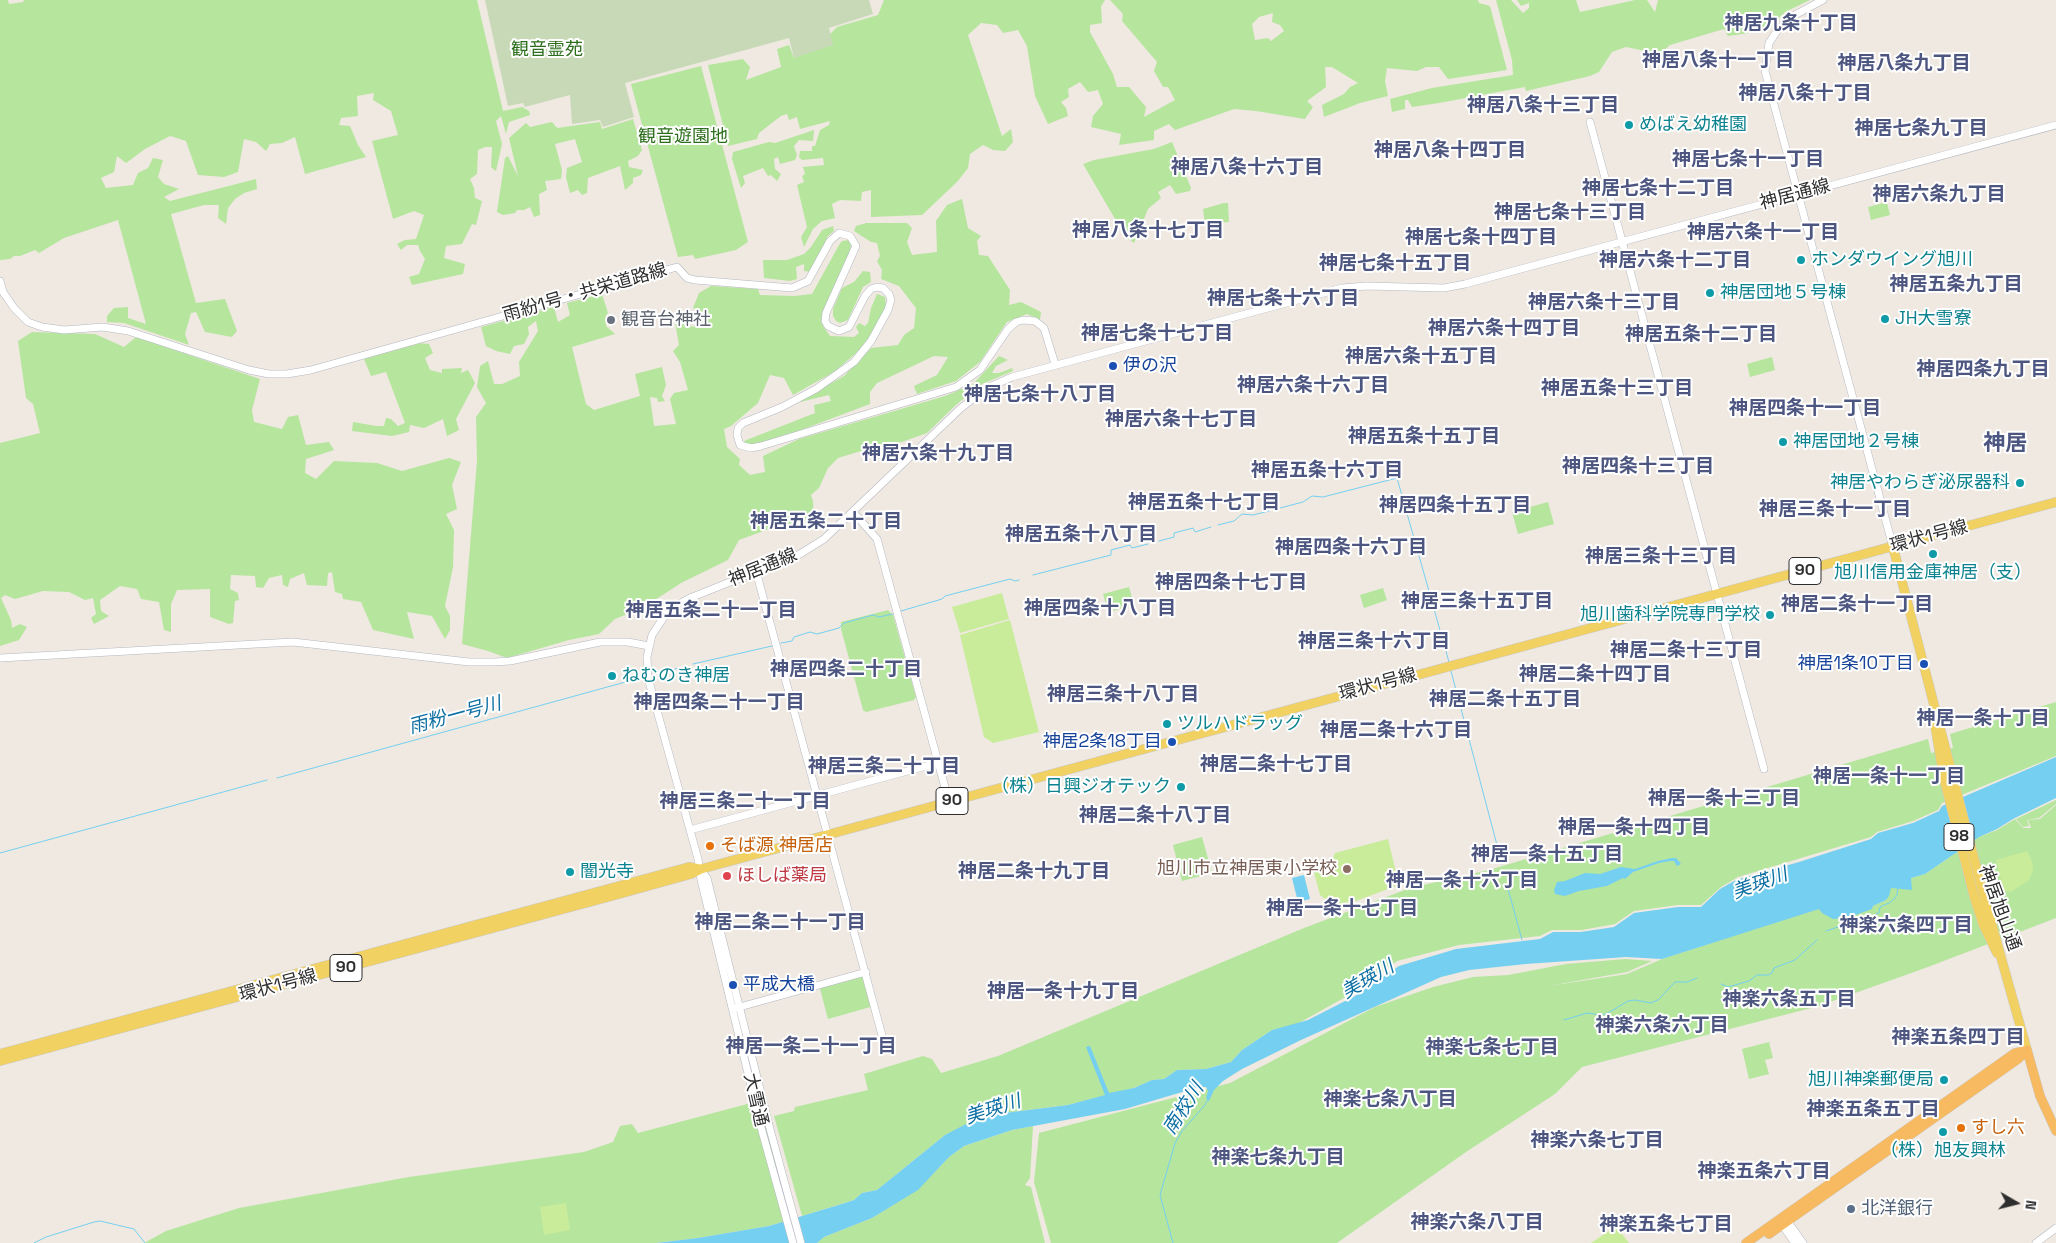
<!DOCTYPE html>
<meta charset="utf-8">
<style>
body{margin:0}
#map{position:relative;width:2056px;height:1243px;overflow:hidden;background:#efe9e1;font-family:"Space Grotesk",sans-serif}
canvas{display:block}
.north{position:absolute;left:1991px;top:1178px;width:50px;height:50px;-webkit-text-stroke:4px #fff;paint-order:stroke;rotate:98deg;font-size:14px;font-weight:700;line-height:20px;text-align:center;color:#2e2e2e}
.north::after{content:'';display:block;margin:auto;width:18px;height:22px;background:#2e2e2e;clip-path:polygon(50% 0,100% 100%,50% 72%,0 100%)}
</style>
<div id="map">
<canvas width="2056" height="1243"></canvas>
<div class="north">N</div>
</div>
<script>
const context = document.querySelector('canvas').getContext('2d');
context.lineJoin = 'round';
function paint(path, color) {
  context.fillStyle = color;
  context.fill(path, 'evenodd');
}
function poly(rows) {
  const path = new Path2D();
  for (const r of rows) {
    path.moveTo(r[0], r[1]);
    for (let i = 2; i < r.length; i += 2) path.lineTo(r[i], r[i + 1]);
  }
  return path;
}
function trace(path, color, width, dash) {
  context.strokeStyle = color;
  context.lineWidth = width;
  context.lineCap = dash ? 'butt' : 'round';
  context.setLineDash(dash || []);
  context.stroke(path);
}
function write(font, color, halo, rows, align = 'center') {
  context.font = font + ' "Space Grotesk","Noto Sans JP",sans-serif';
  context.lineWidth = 4;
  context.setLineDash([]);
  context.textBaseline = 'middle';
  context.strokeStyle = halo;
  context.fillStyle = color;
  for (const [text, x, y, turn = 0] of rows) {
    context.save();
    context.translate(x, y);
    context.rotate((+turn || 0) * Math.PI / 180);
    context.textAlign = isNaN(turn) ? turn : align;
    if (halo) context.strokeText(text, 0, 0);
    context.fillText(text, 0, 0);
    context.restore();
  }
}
paint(poly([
 [0,0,8,0,9,4,23,2,24,0,477,0,503,111,522,107,529,111,530,115,509,122,506,134,501,116,496,121,502,144,496,171,491,167,492,147,485,147,478,150,477,174,470,179,474,188,475,198,482,201,476,225,472,224,462,244,446,246,444,258,465,264,463,274,412,285,409,277,419,274,425,259,420,251,418,245,407,245,401,250,397,244,405,240,416,239,424,215,414,211,393,219,372,141,398,135,391,111,373,100,374,93,357,96,358,116,341,118,339,125,350,126,358,145,366,157,305,174,295,137,282,143,270,144,266,151,256,142,244,139,238,172,224,177,198,175,186,141,170,136,145,149,126,163,117,156,114,172,101,178,106,188,133,185,138,173,148,168,153,158,163,160,158,177,164,184,179,189,164,197,170,201,256,179,257,189,244,193,235,199,228,208,226,224,218,218,219,205,204,205,171,214,196,303,225,299,237,331,232,337,205,332,196,312,191,313,185,334,189,345,124,323,107,322,107,316,114,308,128,307,128,318,146,324,118,220,64,238,39,253,35,250,20,256,14,256,10,259,0,260],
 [884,0,1105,0,1101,6,1102,23,1090,25,1090,32,1113,74,1117,87,1129,87,1146,107,1144,117,1175,100,1168,87,1163,87,1154,71,1157,62,1122,21,1123,14,1110,0,1478,0,1479,3,1490,6,1507,70,1448,79,1439,67,1426,67,1417,71,1387,68,1385,81,1388,96,1360,103,1324,117,1322,105,1344,94,1350,87,1358,83,1332,67,1325,67,1326,87,1307,101,1313,107,1305,119,1256,111,1234,109,1175,130,1169,124,1154,131,1154,140,1119,145,1121,134,1091,127,1093,116,1103,104,1098,90,1088,92,1080,82,1068,89,1069,97,1061,102,1066,108,1068,116,1048,124,1035,96,1027,46,1018,30,1003,33,997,25,981,23,968,35,1002,136,1011,129,1013,142,1005,151,993,150,983,145,970,154,968,168,957,182,922,215,871,217,871,190,862,192,861,201,840,200,832,204,835,218,822,221,813,229,804,247,801,237,807,227,797,185,804,182,802,176,805,174,803,167,824,165,823,158,802,160,799,157,800,151,812,151,812,146,815,146,820,130,829,125,830,121,800,129,797,117,789,120,787,114,781,116,759,133,757,139,728,146,708,65,743,59,750,67,746,80,781,67,777,49,789,45,794,58,830,34,837,27,878,15],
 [1273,13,1272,22,1280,25,1284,31,1271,41,1268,38,1255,40,1252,24,1259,17],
 [1496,0,1511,0,1523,13,1529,8,1529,3,1521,6,1517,0,1576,0,1580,12,1635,0,1647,0,1655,12,1658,0,1810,0,1785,12,1771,27,1749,33,1728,36,1724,29,1670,45,1660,54,1626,47,1612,52,1599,72,1590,76,1526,91,1525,87,1439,103,1412,107,1408,100,1405,100,1405,109,1392,112,1390,99,1432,88,1513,75,1512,60],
 [701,66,748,242,736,250,695,259,693,255,678,257,631,84],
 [633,119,642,150,638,156,628,161,629,167,643,170,641,175,633,178,633,183,625,190,620,166,588,178,587,193,582,195,578,190,570,193,566,177,567,168,582,162,575,139,555,144,562,170,561,179,545,181,547,190,539,194,540,215,534,217,530,207,524,210,517,210,515,213,503,215,497,212,505,158,508,156,518,176,509,138,526,123,530,127,552,122,557,128,600,122,602,129],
 [814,130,813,141,799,140,794,146,797,155,795,160,780,164,778,157,774,159,775,169,781,174,777,181,771,175,768,176,763,168,743,176,745,183,741,188,732,159,733,152,769,142,775,143],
 [1172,142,1191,188,1190,191,1176,194,1170,185,1158,192,1161,198,1148,209,1134,243,1125,236,1083,164,1094,160,1154,149],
 [962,199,968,228,981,236,977,241,979,255,988,256,1010,290,1009,305,1021,302,1041,312,1040,320,1027,314,1007,322,980,362,956,381,917,394,914,386,937,375,948,357,934,356,877,383,870,392,870,404,748,450,744,441,815,413,814,405,831,401,829,395,796,403,844,376,871,348,898,345,904,335,914,328,916,308,899,286,881,279,882,270,877,261,880,256,877,243,871,242,854,231,856,226,866,223,907,223,912,228,907,242,912,255,937,252,936,221,947,205],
 [1887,202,1890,215,1871,220,1868,207],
 [1224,203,1228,203,1229,222,1205,224,1203,209],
 [833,226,834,231,828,236,811,272,804,271,804,264,796,267,797,279,790,281,764,278,763,260,787,260,804,254,811,247,822,230],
 [849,240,851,245,849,256,822,317,823,326,830,336,854,337,859,333,856,327,859,323,865,326,868,323,871,308,877,294,885,297,886,306,875,328,861,349,834,372,793,395,784,378,770,375,758,403,731,426,724,429,727,447,740,459,739,465,750,475,765,472,763,456,799,439,945,396,973,384,999,356,1008,360,996,366,992,373,999,373,1012,368,1013,371,982,384,957,404,927,433,899,443,887,452,861,451,838,458,828,468,819,488,811,495,813,501,814,516,796,523,777,526,739,540,728,560,681,583,644,607,615,619,599,634,569,640,507,658,488,651,462,644,477,461,476,417,486,403,477,387,480,366,488,361,494,384,502,384,520,376,519,362,538,331,536,321,528,327,529,334,524,344,514,346,510,354,496,351,486,346,481,327,554,307,558,322,570,315,567,303,602,294,608,313,606,315,606,326,615,334,572,347,586,404,594,410,640,396,635,374,662,367,666,385,662,396,665,401,658,402,657,398,650,397,654,426,676,424,670,399,674,393,688,390,680,362,673,351,679,345,674,316,679,315,685,327,701,326,703,312,693,308,699,293,711,286,758,289,760,295,794,296,812,294,839,245,842,241],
 [863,271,870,272,871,282,863,287,848,320,840,323,836,321,833,316,833,309,842,288,854,282],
 [32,332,95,334,124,347,136,337,260,379,252,410,254,422,282,429,288,417,298,415,306,445,329,442,334,450,306,459,305,473,316,479,334,461,377,463,402,471,449,458,461,462,452,485,457,509,446,514,454,530,453,567,445,606,450,616,450,630,445,639,432,616,407,612,414,639,373,630,361,602,343,599,342,594,335,592,332,572,328,573,327,586,307,585,304,573,290,579,288,587,283,585,282,575,269,578,263,588,256,587,255,576,231,575,230,589,238,593,239,600,235,601,233,623,229,624,210,617,210,589,177,590,171,604,171,632,164,630,159,602,141,599,137,589,120,586,100,600,101,611,109,616,94,624,91,618,96,614,93,598,85,600,69,592,43,591,15,599,5,595,1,598,11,620,12,628,20,624,27,627,19,640,0,646,0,443,40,433,33,404,26,398,18,341],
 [418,343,429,344,433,353,425,358,430,370,442,373,442,369,462,368,461,373,468,370,475,383,456,419,459,430,447,436,443,419,424,428,410,425,409,432,392,436,352,431,353,422,376,426,384,426,386,418,391,419,398,426,405,423,386,372,371,376,364,359],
 [1772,357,1775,370,1750,377,1747,364],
 [1548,502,1554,524,1518,534,1512,512],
 [1129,587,1134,605,1108,612,1103,594],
 [1383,588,1387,600,1364,608,1360,595],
 [888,610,893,615,916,697,914,700,866,712,863,710,841,629,841,622],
 [2056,702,2056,756,1942,803,1938,810,1913,821,1877,832,1871,837,1738,877,1721,887,1701,905,1678,905,1634,911,1615,924,1582,930,1552,930,1540,936,1459,945,1397,961,1369,984,1297,1024,1272,1030,1242,1050,1231,1062,1206,1069,1177,1070,1164,1079,1152,1080,1134,1088,1068,1105,989,1115,945,1135,877,1190,862,1193,854,1200,802,1216,774,1116,794,1111,795,1107,868,1090,864,1074,923,1056,932,1059,941,1073,998,1056,1304,928,1410,888,1489,870,1928,739,1931,753,1953,748,1950,734],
 [2056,800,2056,804,2039,818,2027,820,2029,826,2023,827,2016,819],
 [2056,805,2056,918,1928,967,1819,1006,1582,1067,1555,1094,1466,1152,1337,1243,1051,1243,1034,1182,1039,1133,1230,1083,1375,1007,1433,987,1473,977,1508,975,1566,964,1625,959,1652,961,1627,972,1549,986,1627,974,1662,959,1819,908,1871,909,1873,906,1886,900,1890,888,1911,878,1925,874,1979,837,1997,830,2015,819,2023,828,2031,828,2028,820,2040,819],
 [1202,837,1212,873,1182,881,1173,845],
 [866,972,874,1006,828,1019,819,985],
 [1769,1042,1773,1058,1765,1060,1769,1074,1749,1079,1742,1049],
 [751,1103,755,1120,765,1118,792,1219,769,1226,698,1238,656,1243,144,1243,166,1231,239,1208,409,1177,584,1152,613,1142,620,1126,632,1124,638,1133],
 [1033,1126,1030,1178,1025,1185,1031,1187,1045,1243,817,1243,824,1237,872,1218,917,1190,949,1157,964,1146,1012,1130]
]), '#b6e59e');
paint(poly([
 [485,0,869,0,873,14,829,28,833,45,794,58,789,38,625,83,634,117,603,127,600,120,572,124,570,95,525,107,523,103,508,106]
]), '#c8d9b8');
paint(poly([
 [1002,593,1009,619,960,633,952,607],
 [1010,620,1039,732,993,743,984,737,960,635],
 [1388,839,1399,885,1337,908,1320,895,1312,865,1333,858,1335,853],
 [2027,851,2032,861,2033,870,2029,880,2011,892,2004,891,1996,860],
 [566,1203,570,1230,544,1235,540,1207],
 [1616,1226,1629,1243,1591,1243]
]), '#c9ec9a');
paint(poly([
 [2056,757,2056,798,2013,819,1997,829,1979,837,1925,874,1911,878,1912,890,1891,888,1889,896,1886,900,1873,906,1872,909,1847,918,1833,919,1822,913,1819,909,1662,959,1626,957,1526,964,1469,970,1441,977,1301,1040,1242,1069,1223,1081,1214,1090,1209,1101,1206,1098,1208,1091,1206,1087,1199,1087,1125,1109,1012,1130,964,1146,949,1157,918,1190,872,1218,824,1237,817,1243,656,1243,698,1238,769,1226,845,1203,854,1200,862,1193,877,1190,945,1135,968,1123,989,1115,1068,1105,1105,1095,1086,1047,1090,1046,1109,1093,1134,1088,1152,1080,1164,1079,1177,1070,1206,1069,1231,1062,1242,1050,1272,1030,1308,1020,1355,996,1399,966,1456,949,1540,939,1553,932,1581,932,1614,927,1634,913,1678,907,1701,907,1720,889,1736,880,1799,862,1871,839,1878,833,1913,823,1939,811,1942,806],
 [1672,858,1676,858,1681,864,1677,866,1674,861,1670,861,1659,863,1633,872,1625,879,1623,878,1607,886,1579,891,1565,896,1555,894,1554,890,1557,882,1565,881,1585,873,1600,874,1621,867,1635,869,1658,861],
 [1304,875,1310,899,1298,902,1292,878]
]), '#75cff0');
trace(poly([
 [1280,508,1303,502,1312,496,1323,497,1397,478,1449,662],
 [1218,525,1234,521,1242,514,1253,515,1269,511],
 [1159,541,1174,537,1174,533,1193,528,1195,532,1211,527],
 [1033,575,1111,555,1111,550,1130,545,1132,548,1148,544],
 [901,611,942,599,945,596,1010,579,1015,581,1019,580],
 [781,643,792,641,794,637,810,632,817,634,839,628,844,623,873,615,879,617,893,614],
 [693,664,772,646],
 [1451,671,1502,864],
 [663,672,679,668],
 [277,778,640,678],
 [0,853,267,780],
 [1507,885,1522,940],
 [1826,931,1879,913,1880,907,1889,903,1894,899,1897,895,1898,887],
 [1721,984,1728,987,1749,981,1757,975,1768,975,1772,973,1774,968,1795,960,1817,940],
 [1564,1020,1587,1013,1601,1015,1608,1013,1628,1001,1635,1000,1651,1003,1658,1000,1675,982,1687,982,1697,978],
 [34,1243,46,1237,94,1222,100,1221,134,1229,145,1243],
 [1173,1243,1160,1195,1175,1143,1182,1131,1205,1105,1208,1099]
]), '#75cff0', 1);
const tertiary = poly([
 [1823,0,1791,17,1777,31,1769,43,1765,71,1893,547],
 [1590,122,1764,769],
 [0,281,3,292,14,308,28,322,42,327,64,330,103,327,128,331,249,370,269,374,287,374,311,370,677,267,687,278,695,280,792,288,808,281,830,241,839,233,850,236,856,246,826,313,825,321,828,326,839,331,849,327,865,296,871,289,877,287,883,288,889,294,891,300,888,310,871,341,854,362,816,389,782,407,743,423,738,428,737,435,740,445,751,448,761,446,956,387,980,370,1008,329,1016,322,1023,320,1035,321,1044,328,1055,364],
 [853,512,877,539,949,802],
 [756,571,886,1050],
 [0,658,293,642,469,662,494,662,510,661,600,642,628,642,649,646],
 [690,830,937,763],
 [701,870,707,878,770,1129,801,1243],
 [736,1008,866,972],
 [1784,1220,1788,1222,1803,1243],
 [1782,1221,1782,1225,1795,1243],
 [793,1243,762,1131,701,880,698,859,648,678,647,657,652,635,666,614,677,605,690,598,800,554,824,539,961,408,987,388,1012,377,1342,288,1366,286,1444,288,1465,284,2056,125],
 [2036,1243,2056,1228]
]);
const primary = poly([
 [1893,547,1983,893,2027,1050],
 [1935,725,1944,779,1974,896,1983,924,1997,953],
 [0,1054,689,867,700,869],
 [0,1061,619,894,691,874,701,869,2056,502]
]);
const trunk = poly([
 [2027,1050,2040,1096,2056,1131],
 [1769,1234,2018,1059,2027,1050],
 [1746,1243,2015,1053,2027,1050]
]);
trace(tertiary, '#b4b7c1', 8);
trace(primary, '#c9c9c9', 10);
trace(trunk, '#c9c9c9', 10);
trace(tertiary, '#fff', 7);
trace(primary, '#f2d163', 9);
trace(trunk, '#f8ba60', 9);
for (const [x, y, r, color] of [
 [1629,125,5,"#0f9aa8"],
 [1801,260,5,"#0f9aa8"],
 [1710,293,5,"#0f9aa8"],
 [1885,319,5,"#0f9aa8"],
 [611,320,5,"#6b7280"],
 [1113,366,5,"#1a4fb4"],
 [1783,442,5,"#0f9aa8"],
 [2020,483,5,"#0f9aa8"],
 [1933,554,5,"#0f9aa8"],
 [1770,615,5,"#0f9aa8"],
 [1924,664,5,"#1a4fb4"],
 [612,676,5,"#0f9aa8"],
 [1167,724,5,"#0f9aa8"],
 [1172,742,5,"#1a4fb4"],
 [1181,787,5,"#0f9aa8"],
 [710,846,5,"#e8710a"],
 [1347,869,5,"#8d6e63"],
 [570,872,5,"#0f9aa8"],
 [727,876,5,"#e0444e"],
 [733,985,5,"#1a4fb4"],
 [1944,1080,5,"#0f9aa8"],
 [1961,1128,5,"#e8710a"],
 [1943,1132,5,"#0f9aa8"],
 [1851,1209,5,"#5c6f8a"]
]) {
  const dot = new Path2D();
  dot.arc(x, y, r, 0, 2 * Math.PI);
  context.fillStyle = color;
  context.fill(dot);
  trace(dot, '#fff', 2);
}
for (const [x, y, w] of [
 [1805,571,32],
 [952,801,32],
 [1959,837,30],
 [346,968,32]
]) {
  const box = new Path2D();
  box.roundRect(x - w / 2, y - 13.5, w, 27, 4);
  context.fillStyle = '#fff';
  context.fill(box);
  trace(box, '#2e2e2e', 1);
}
write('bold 16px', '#2e2e2e', null, [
 ["90",1805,571],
 ["90",952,801],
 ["98",1959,837],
 ["90",346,968]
]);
write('18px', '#2c6e1b', '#fff', [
 ["観音霊苑",547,50],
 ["観音遊園地",683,137]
]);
write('18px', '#0d838f', '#fff', [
 ["めばえ幼稚園",1639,125],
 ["ホンダウイング旭川",1811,260],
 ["神居団地５号棟",1720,293],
 ["JH大雪寮",1895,319],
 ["神居団地２号棟",1793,442],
 ["神居やわらぎ泌尿器科",2010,483,"right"],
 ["旭川信用金庫神居（支）",1933,573,"center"],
 ["旭川歯科学院専門学校",1760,615,"right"],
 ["ねむのき神居",622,676],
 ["ツルハドラッグ",1177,724],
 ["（株）日興ジオテック",1171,787,"right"],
 ["闇光寺",580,872],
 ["旭川神楽郵便局",1934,1080,"right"],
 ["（株）旭友興林",1943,1151,"center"]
], 'left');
write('18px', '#2e2e2e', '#fff', [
 ["神居通線",1795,195,-15],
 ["雨紛1号・共栄道路線",585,293,-16],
 ["環状1号線",1929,537,-15],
 ["神居通線",763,568,-22],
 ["環状1号線",1378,685,-15],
 ["神居旭山通",1999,908,70],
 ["環状1号線",278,986,-15],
 ["大雪通",755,1100,77]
]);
write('18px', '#5b616d', '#fff', [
 ["観音台神社",621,320]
], 'left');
write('18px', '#164399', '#fff', [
 ["伊の沢",1123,366],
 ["神居1条10丁目",1914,664,"right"],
 ["神居2条18丁目",1162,742,"right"],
 ["平成大橋",743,985]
], 'left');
write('18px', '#c56008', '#fff', [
 ["そば源 神居店",720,846],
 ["すし六",1971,1128]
], 'left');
write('18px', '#785e54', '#fff', [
 ["旭川市立神居東小学校",1337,869]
], 'right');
write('18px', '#be3a42', '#fff', [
 ["ほしば薬局",737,876]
], 'left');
write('18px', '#4e5e75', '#fff', [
 ["北洋銀行",1861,1209]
], 'left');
write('bold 19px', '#4d5680', '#fff', [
 ["神居九条十丁目",1791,24],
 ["神居八条十一丁目",1718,61],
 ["神居八条九丁目",1904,64],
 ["神居八条十丁目",1805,94],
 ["神居八条十三丁目",1543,106],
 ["神居七条九丁目",1921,129],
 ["神居八条十四丁目",1450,151],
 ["神居七条十一丁目",1748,160],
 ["神居八条十六丁目",1247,168],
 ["神居七条十二丁目",1658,189],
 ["神居六条九丁目",1939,195],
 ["神居七条十三丁目",1570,213],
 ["神居八条十七丁目",1148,231],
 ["神居六条十一丁目",1763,233],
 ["神居七条十四丁目",1481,238],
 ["神居六条十二丁目",1675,261],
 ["神居七条十五丁目",1395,264],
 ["神居五条九丁目",1956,285],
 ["神居七条十六丁目",1283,299],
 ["神居六条十三丁目",1604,303],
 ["神居六条十四丁目",1504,329],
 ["神居七条十七丁目",1157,334],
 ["神居五条十二丁目",1701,335],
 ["神居六条十五丁目",1421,357],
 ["神居四条九丁目",1983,370],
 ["神居六条十六丁目",1313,386],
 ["神居五条十三丁目",1617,389],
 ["神居七条十八丁目",1040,395],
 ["神居四条十一丁目",1805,409],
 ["神居六条十七丁目",1181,420],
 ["神居五条十五丁目",1424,437],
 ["神居六条十九丁目",938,454],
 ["神居四条十三丁目",1638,467],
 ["神居五条十六丁目",1327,471],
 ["神居五条十七丁目",1204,503],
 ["神居四条十五丁目",1455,506],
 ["神居三条十一丁目",1835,510],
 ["神居五条二十丁目",826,522],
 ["神居五条十八丁目",1081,535],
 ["神居四条十六丁目",1351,548],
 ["神居三条十三丁目",1661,557],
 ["神居四条十七丁目",1231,583],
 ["神居三条十五丁目",1477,602],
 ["神居二条十一丁目",1857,605],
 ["神居四条十八丁目",1100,609],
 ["神居五条二十一丁目",711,611],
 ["神居三条十六丁目",1374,642],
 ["神居二条十三丁目",1686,651],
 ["神居四条二十丁目",846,670],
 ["神居二条十四丁目",1595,675],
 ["神居三条十八丁目",1123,695],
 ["神居二条十五丁目",1505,700],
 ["神居四条二十一丁目",719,703],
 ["神居一条十丁目",1983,719],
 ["神居二条十六丁目",1396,731],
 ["神居二条十七丁目",1276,765],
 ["神居三条二十丁目",884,767],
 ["神居一条十一丁目",1889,777],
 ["神居一条十三丁目",1724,799],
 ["神居三条二十一丁目",745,802],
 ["神居二条十八丁目",1155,816],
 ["神居一条十四丁目",1634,828],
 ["神居一条十五丁目",1547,855],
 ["神居二条十九丁目",1034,872],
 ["神居一条十六丁目",1462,881],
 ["神居一条十七丁目",1342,909],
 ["神居二条二十一丁目",780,923],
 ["神楽六条四丁目",1906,926],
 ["神居一条十九丁目",1063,992],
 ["神楽六条五丁目",1789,1000],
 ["神楽六条六丁目",1662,1026],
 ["神楽五条四丁目",1958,1038],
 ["神居一条二十一丁目",811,1047],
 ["神楽七条七丁目",1492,1048],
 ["神楽七条八丁目",1390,1100],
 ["神楽五条五丁目",1873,1110],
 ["神楽六条七丁目",1597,1141],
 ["神楽七条九丁目",1278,1158],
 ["神楽五条六丁目",1764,1172],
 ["神楽六条八丁目",1477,1223],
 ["神楽五条七丁目",1666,1225]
]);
write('italic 19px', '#0d6fa3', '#fff', [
 ["雨粉一号川",455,716,-15],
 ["美瑛川",1760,884,-20],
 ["美瑛川",1368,980,-30],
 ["南校川",1184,1109,-57],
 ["美瑛川",993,1110,-18]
]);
write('bold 22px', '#4d5680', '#fff', [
 ["神居",2005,444]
]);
</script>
